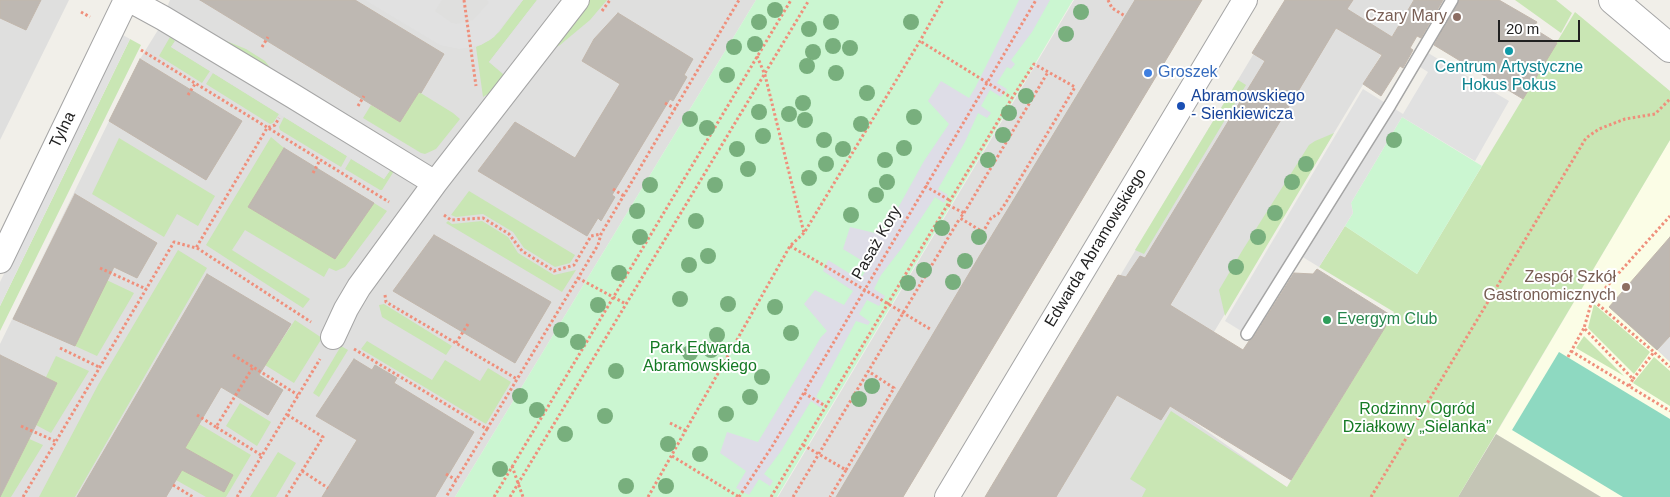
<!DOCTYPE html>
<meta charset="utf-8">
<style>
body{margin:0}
#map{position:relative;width:1670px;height:497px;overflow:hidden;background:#f1efe9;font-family:Arial,sans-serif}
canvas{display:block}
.scale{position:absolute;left:1498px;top:20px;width:82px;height:22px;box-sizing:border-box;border:2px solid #212121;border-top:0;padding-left:6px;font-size:15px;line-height:18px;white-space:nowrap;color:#212121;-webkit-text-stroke:4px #fff;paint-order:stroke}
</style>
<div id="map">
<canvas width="1670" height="497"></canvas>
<div class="scale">20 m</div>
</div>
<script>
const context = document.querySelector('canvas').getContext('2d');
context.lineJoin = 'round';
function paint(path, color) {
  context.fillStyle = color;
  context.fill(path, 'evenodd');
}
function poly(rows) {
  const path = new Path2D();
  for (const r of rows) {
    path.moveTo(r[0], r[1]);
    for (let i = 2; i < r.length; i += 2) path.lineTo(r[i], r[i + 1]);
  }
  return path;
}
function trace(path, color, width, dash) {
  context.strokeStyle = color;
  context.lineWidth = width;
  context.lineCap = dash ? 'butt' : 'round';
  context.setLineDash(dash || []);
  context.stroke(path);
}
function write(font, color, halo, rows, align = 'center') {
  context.font = font + ' Arial,sans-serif';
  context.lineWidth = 4;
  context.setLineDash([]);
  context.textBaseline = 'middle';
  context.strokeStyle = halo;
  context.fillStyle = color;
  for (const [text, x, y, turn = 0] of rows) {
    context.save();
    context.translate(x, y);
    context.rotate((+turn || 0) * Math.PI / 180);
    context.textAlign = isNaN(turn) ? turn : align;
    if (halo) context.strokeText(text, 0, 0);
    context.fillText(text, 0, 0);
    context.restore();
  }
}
paint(poly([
 [0,0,69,0,0,140],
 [170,0,756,0,455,497,0,497,0,344,109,121,140,59,158,30],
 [1074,0,1202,0,903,497,778,497],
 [1286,0,1414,0,1170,405,1286,487,1280,497,987,497]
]), '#dfdfde');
paint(poly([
 [1670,140,1670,497,1601,497,1496,434]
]), '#fbfde6');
paint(poly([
 [1496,434,1601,497,1458,497]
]), '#c4c5b5');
paint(poly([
 [523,0,537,0,489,62,504,75,491,92,483,97,476,47,490,40,499,32],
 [590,0,607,0,590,20,560,45,551,50],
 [1515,0,1556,0,1572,13,1561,33],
 [1575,12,1670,91,1670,140,1458,497,1142,497,1146,489,1130,479,1171,411,1287,487,1394,312,1319,267,1345,226,1417,274],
 [214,36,246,49,265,61,276,75],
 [170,37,175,41,171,47,210,71,202,83,159,56],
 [130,39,141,45,0,331,0,306],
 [213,73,279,114,273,123,270,124,206,84],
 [1238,80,1246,85,1144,254,1135,250],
 [419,92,453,113,460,119,436,149,425,154,421,153,363,118,371,105,400,122],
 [284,117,347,156,341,167,280,130,279,127],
 [1334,133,1225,316,1219,290,1242,251,1309,145,1315,141],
 [271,137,284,148,248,207,335,259,374,203,387,211,345,267,336,271,329,268,324,277,245,230,232,250,310,299,303,308,206,245],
 [119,138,215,196,198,226,177,214,164,237,92,194],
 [351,159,384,179,391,169,394,171,382,190,380,190,345,169],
 [469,191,575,255,570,263,555,267,524,248,513,232,483,214,456,217,451,215],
 [448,221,452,224,482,221,508,237,518,253,554,275,576,270,562,292,446,223],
 [178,250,207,268,75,497,39,497,98,385],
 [96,275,134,293,97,356,75,346,96,303],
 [384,304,452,346,446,355,382,317,379,305],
 [1594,304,1650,352,1634,374,1588,328],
 [295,320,322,338,294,383,265,365],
 [1584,336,1624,376,1576,348],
 [367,341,432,380,445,360,480,381,488,368,511,382,486,424,361,349],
 [341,346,348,350,319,397,313,393],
 [56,356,89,371,51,433,36,425,56,383,46,377],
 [1654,357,1670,371,1670,406,1633,383],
 [240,403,271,422,257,446,226,426],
 [199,424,251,455,226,497,206,497,176,480,182,470,207,483,217,466,185,448],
 [18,434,43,445,11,497,0,497,18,462],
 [278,452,296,463,276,497,250,497]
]), '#c9e6b4');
paint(poly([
 [756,0,1073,0,777,497,455,497],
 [1402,117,1482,166,1417,274,1345,226,1353,213,1351,203]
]), '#cbf6d1');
paint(poly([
 [1559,352,1670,419,1670,497,1623,497,1512,430]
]), '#8ed9c1');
paint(poly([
 [365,0,442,0,435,11,452,23,457,24,473,20,489,2,487,0,523,0,494,37,481,45,460,49,440,45],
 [537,0,561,0,504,74,489,62],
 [181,33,391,169,384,179,171,47],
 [121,34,130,39,0,306,0,282],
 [1428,53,1509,101,1475,161,1402,117,1351,203,1353,213,1319,267,1301,256,1251,337,1225,321,1363,89,1403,114,1428,72,1420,67],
 [1670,336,1670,362,1657,350]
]), '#e1e1e1');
paint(poly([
 [1019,0,1050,0,1032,32,1011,60,1015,64,1011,69,1007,67,997,83,1007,89,1001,97,990,90,981,106,991,113,987,118,978,113,965,142,938,189,948,195,944,203,935,197,901,249,881,275,874,289,885,296,879,306,867,300,859,314,870,322,868,325,856,321,816,397,823,402,821,408,811,401,781,451,764,474,773,481,770,486,759,479,749,495,736,488,746,471,720,453,727,432,758,442,821,337,827,331,804,304,815,290,844,305,853,291,823,271,828,260,860,280,869,265,843,249,850,227,883,235,924,161,949,124,928,101,941,81,969,98,975,88]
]), '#dedde7');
const building = poly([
 [0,0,41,0,26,30,0,18,0,0],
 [200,0,355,0,444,54,421,93,419,92,400,122,200,0],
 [1135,0,1202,0,903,497,836,497,980,255,1135,0],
 [1285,0,1353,0,1347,9,1392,37,1414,0,1443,0,1421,38,1417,36,1410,48,1413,50,1403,68,1400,66,1381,96,1363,84,1382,55,1336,28,1170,305,1243,350,1249,341,1253,338,1294,273,1313,274,1317,269,1392,316,1291,480,1170,406,1161,420,1117,395,1056,497,985,497,1118,275,1126,277,1140,256,1145,258,1265,61,1252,53,1285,0],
 [1459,0,1499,0,1537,22,1533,28,1557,43,1523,99,1434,45,1459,0],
 [618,13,693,59,684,75,687,77,673,101,670,99,612,195,615,197,601,221,598,218,587,236,478,171,515,122,575,158,620,84,582,61,594,39,618,13],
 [140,59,242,121,206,180,109,121,140,59],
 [284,148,374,203,335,259,248,207,284,148],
 [75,194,157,243,137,278,114,267,75,346,13,319,75,194],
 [434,235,551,302,515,363,393,291,434,235],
 [1670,237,1670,336,1657,350,1609,307,1670,237],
 [207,274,291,324,259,375,283,390,268,415,221,387,185,448,233,475,224,492,182,470,166,497,77,497,207,274],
 [0,355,57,383,0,497,0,355],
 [354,359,372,370,375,365,397,378,394,383,474,432,435,497,322,497,357,440,316,416,354,359]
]);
paint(building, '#beb8b2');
trace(building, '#c2b7ac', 1);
const service = poly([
 [1247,334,1390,105,1452,0]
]);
const minor = poly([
 [130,0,163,18,293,96,435,183],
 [0,261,126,0],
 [333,337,346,309,359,287,435,183,577,0],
 [947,497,1245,0]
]);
const tertiary = poly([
 [1613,0,1670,48]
]);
trace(service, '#a5a5a5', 14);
trace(minor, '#a5a5a5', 26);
trace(tertiary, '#a5a5a5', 30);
trace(poly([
 [464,0,476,86],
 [1108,0,1112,8,1125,16],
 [602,11,610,0],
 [81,12,90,17],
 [262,47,268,37],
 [141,50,389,202],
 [757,56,765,75,804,233],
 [188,95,195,84],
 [665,103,676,109],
 [358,106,364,96],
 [313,173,320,160],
 [925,186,951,201],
 [613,189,624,196],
 [948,205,964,213,960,218,983,232,991,218,998,214,1005,204,1075,87,1034,64,1012,98],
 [964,213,1048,72],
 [444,215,451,220,483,218,509,234,522,251,554,271,574,265,591,236,601,234],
 [790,246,825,266,930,329],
 [197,248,311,322],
 [100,268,146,289],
 [578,278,626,304],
 [385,295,386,302,517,379],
 [1594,301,1654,352],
 [456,343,468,324],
 [60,348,99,367],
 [354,349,487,429,446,497],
 [1571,351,1670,411],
 [233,355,253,367],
 [1568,357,1584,328],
 [1633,379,1654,352,1670,367],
 [1629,386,1633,379,1584,328,1591,304,1670,216],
 [804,393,827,407],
 [197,415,216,427],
 [670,423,686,431],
 [21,426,55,441],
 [487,429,598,245,601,234,739,0],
 [803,445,846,470,830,497],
 [261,455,216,427,253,367,298,395],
 [672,456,739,497],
 [512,466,523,497],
 [846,470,894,388,868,371],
 [302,471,328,488],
 [446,474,456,480],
 [173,485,193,497],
 [23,497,174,242,196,248,267,128,275,125,279,118],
 [237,497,320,359],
 [286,497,323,437,286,414],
 [494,497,791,0],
 [510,497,809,0],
 [648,497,790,246,804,233,920,41,943,0],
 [739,497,773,445,1036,0],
 [771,497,1012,98,920,41],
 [793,497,960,218],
 [1371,497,1586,138,1599,129,1625,119,1655,114,1670,99]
]), '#ef8f7b', 3, [2.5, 2.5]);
trace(service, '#fff', 11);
trace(minor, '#fff', 24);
trace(tertiary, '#fff', 28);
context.fillStyle = '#78af7d';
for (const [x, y] of [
 [775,10],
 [1081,12],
 [759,22],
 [831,22],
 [911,22],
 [809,29],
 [1066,34],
 [755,44],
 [833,46],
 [734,47],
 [850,48],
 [813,52],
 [807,66],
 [836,73],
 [727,75],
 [867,93],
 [1026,96],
 [803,103],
 [759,112],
 [1009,113],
 [789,114],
 [914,117],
 [690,119],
 [805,120],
 [861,124],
 [707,128],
 [1003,135],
 [763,136],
 [824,140],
 [1394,140],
 [904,148],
 [737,149],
 [843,149],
 [885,160],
 [988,160],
 [826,164],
 [1306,164],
 [748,169],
 [809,178],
 [887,182],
 [1292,182],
 [650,185],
 [715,185],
 [876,195],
 [637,211],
 [1275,213],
 [851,215],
 [696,221],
 [942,228],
 [640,237],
 [979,237],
 [1258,237],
 [708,256],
 [965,261],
 [689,265],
 [1236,267],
 [924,270],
 [619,273],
 [953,282],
 [908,283],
 [680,299],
 [728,304],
 [598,305],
 [775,307],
 [561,330],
 [791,333],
 [717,335],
 [578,342],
 [711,350],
 [690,353],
 [616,371],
 [762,377],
 [872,386],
 [520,396],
 [750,397],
 [859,399],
 [537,410],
 [726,414],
 [605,416],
 [565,434],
 [668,444],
 [700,454],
 [500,469],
 [626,486],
 [666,486]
]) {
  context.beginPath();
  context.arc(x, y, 8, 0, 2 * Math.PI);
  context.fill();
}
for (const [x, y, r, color] of [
 [1457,17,5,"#8d6e63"],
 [1509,51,5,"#0f9aa8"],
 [1148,73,5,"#3f7fe0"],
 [1181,106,5,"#1a4fb4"],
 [1626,287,5,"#8d6e63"],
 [1327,320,5,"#2e9e5b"]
]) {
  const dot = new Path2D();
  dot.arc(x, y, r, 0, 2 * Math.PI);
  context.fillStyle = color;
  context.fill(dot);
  trace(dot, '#fff', 2);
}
write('16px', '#785e54', '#fff', [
 ["Czary Mary",1447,17],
 ["Zespół Szkół",1616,278],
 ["Gastronomicznych",1616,296]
], 'right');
write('16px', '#0d838f', '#fff', [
 ["Centrum Artystyczne",1509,68],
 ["Hokus Pokus",1509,86]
]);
write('16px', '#366cbe', '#fff', [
 ["Groszek",1158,73]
], 'left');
write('16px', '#164399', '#fff', [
 ["Abramowskiego",1191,97],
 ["- Sienkiewicza",1191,115]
], 'left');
write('16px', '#212121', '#fff', [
 ["Tylna",63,130,-64],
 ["Pasaż Kory",877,243,-60],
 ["Edwarda Abramowskiego",1096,248,-59]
]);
write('16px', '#27864d', '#fff', [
 ["Evergym Club",1337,320]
], 'left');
write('16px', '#157a24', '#fff', [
 ["Park Edwarda",700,349],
 ["Abramowskiego",700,367],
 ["Rodzinny Ogród",1417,410],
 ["Działkowy „Sielanka”",1417,428]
]);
</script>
